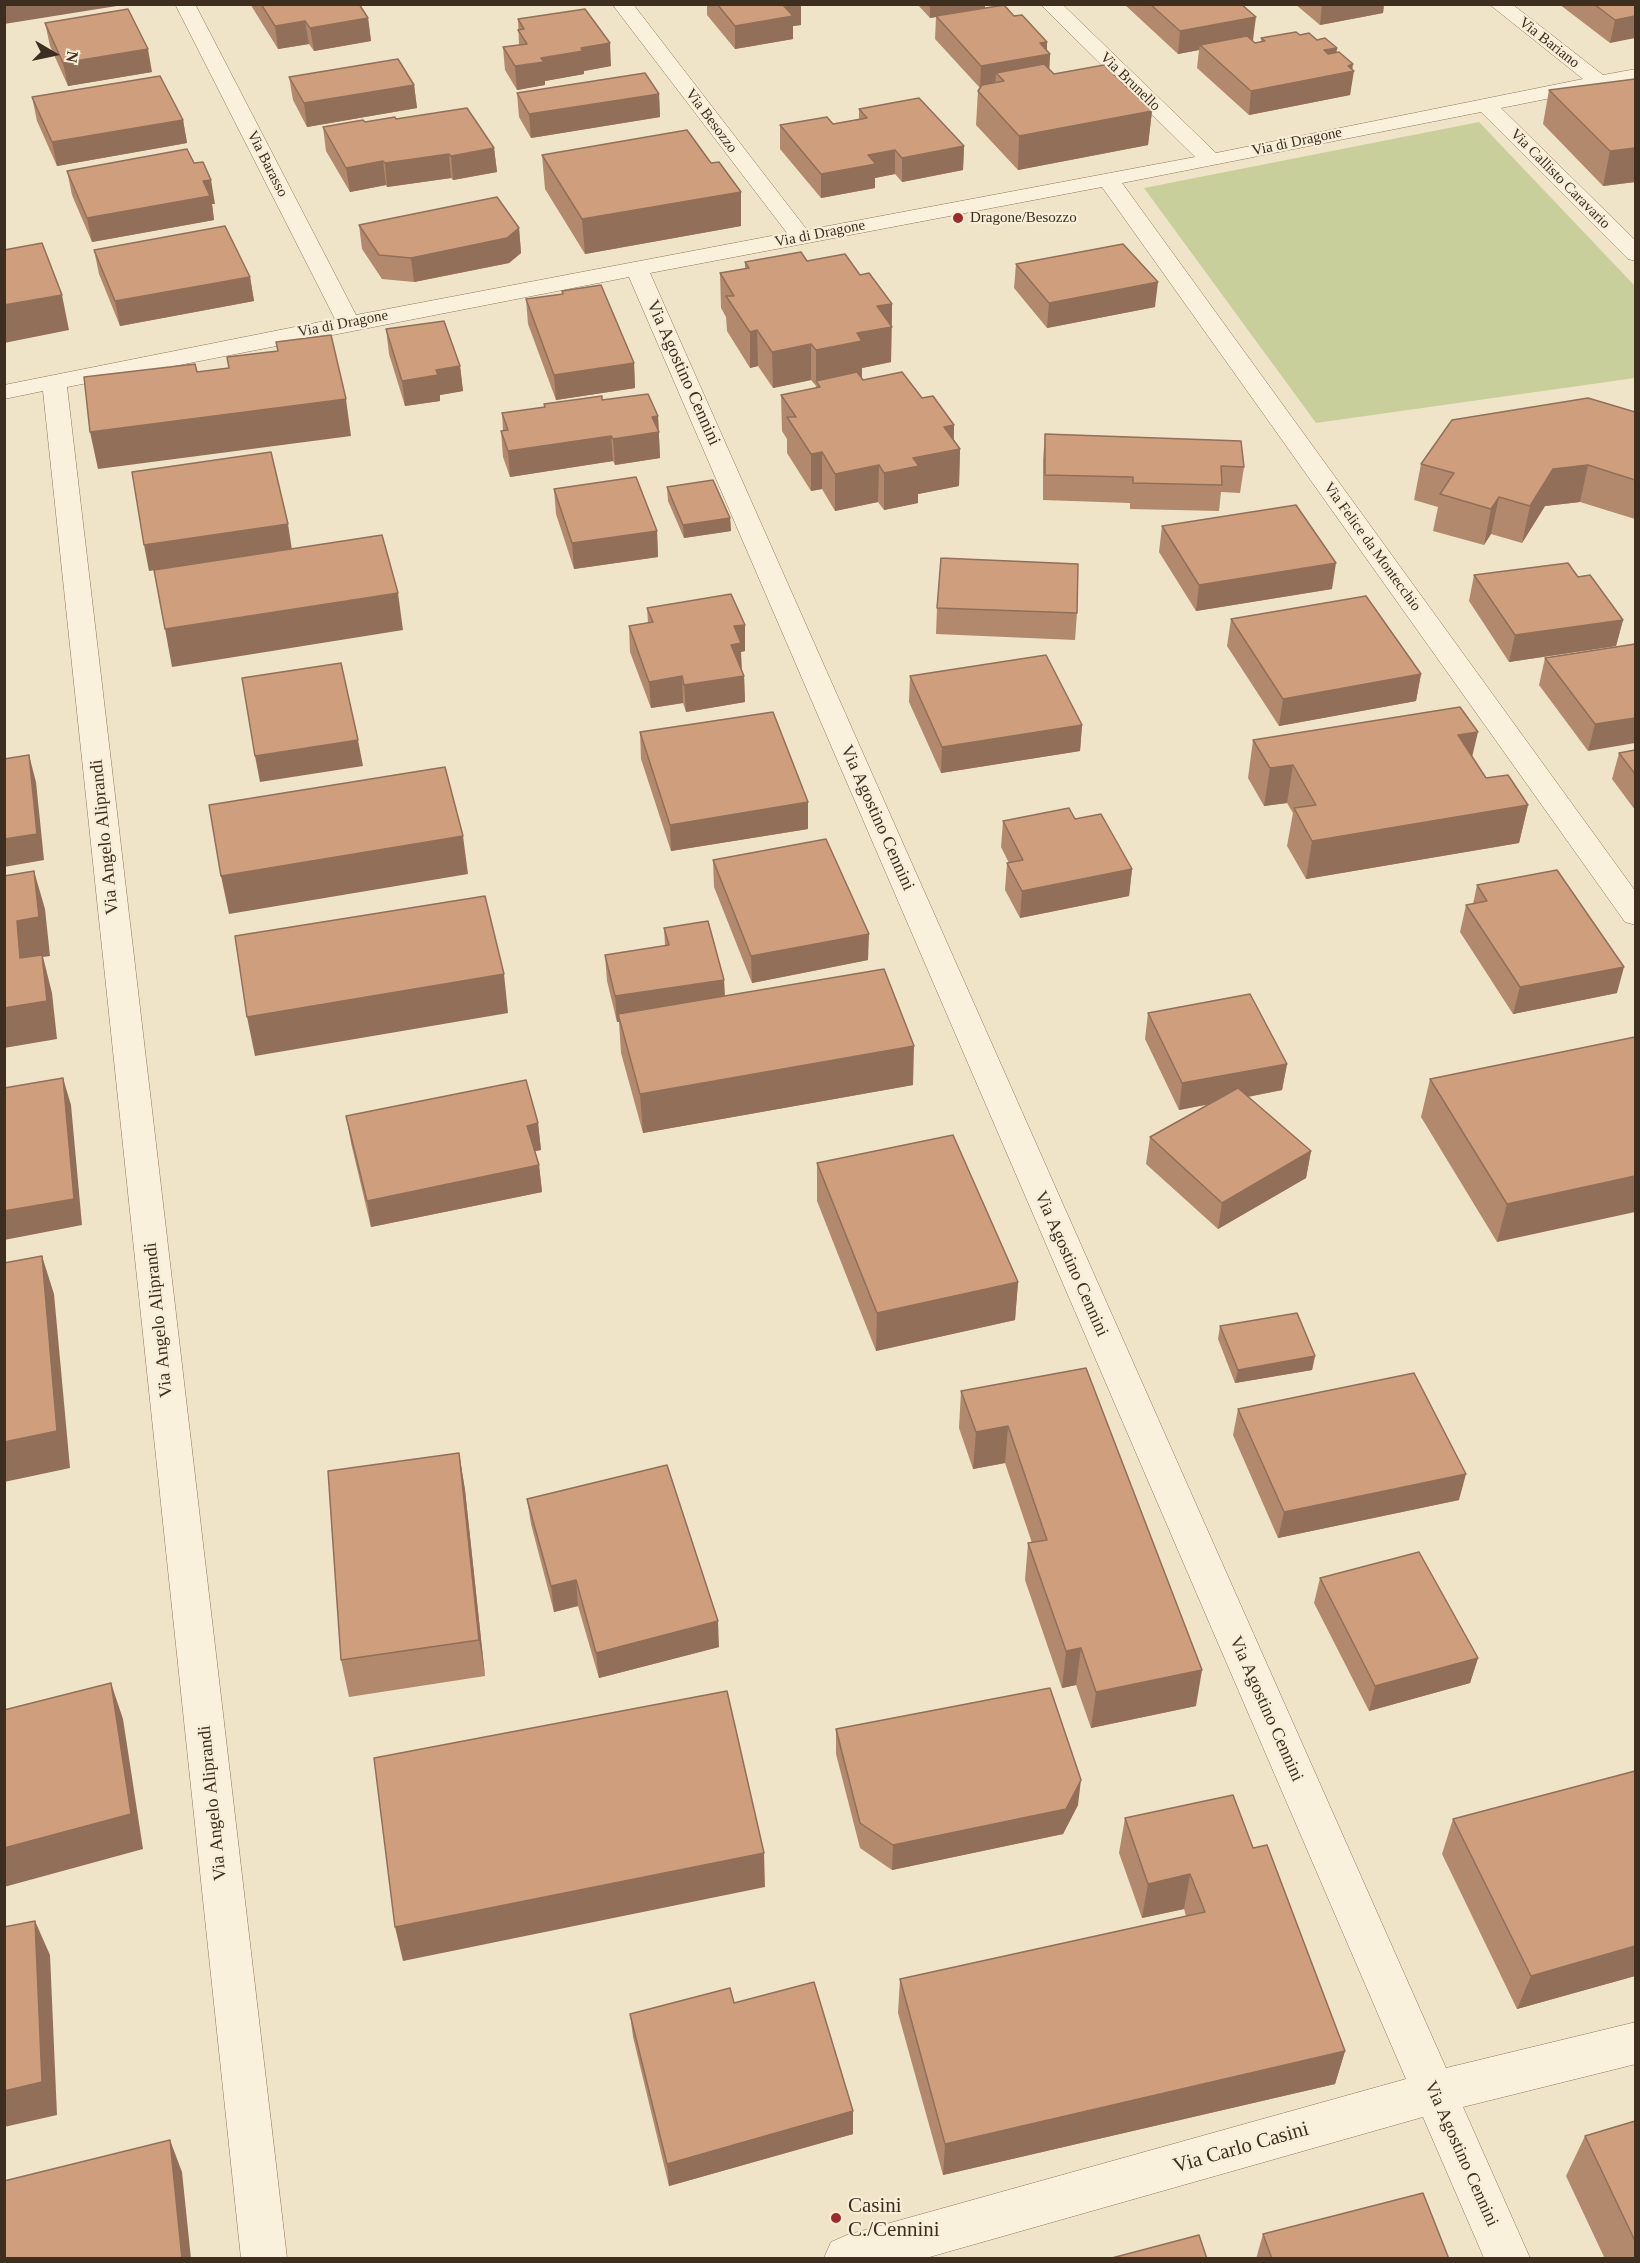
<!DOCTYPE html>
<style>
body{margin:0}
#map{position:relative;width:1640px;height:2263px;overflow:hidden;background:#f0e4c8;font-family:"Times New Roman",serif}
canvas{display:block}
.frame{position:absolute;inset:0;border:6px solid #3d2e20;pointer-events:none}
.north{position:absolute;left:24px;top:24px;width:60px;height:60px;-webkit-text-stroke:4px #f7eed8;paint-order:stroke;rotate:99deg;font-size:16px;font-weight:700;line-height:24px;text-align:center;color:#3d2e20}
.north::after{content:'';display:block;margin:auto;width:21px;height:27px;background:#3d2e20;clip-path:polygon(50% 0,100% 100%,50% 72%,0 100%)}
</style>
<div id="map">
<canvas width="1640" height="2263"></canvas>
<div class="frame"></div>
<div class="north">N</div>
</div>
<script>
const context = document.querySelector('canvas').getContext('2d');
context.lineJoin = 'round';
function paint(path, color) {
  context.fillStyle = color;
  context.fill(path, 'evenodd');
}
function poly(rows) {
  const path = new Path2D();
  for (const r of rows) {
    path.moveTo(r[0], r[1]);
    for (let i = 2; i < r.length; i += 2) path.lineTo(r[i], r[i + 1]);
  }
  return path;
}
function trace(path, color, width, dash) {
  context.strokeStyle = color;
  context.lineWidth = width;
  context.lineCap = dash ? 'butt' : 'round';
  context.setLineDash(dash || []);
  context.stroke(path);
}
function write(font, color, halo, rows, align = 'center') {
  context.font = font + ' "Times New Roman",serif';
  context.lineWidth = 4.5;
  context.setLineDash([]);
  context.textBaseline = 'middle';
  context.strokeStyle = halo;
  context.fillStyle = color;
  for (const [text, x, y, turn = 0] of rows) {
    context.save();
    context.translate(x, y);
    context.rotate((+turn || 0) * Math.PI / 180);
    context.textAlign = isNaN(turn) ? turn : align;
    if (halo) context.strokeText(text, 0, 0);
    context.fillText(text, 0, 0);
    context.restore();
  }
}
paint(poly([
 [1479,122,1635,286,1635,378,1316,423,1144,188]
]), '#c9cf9b');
const street = poly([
 [175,4,195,4,356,315,787,233,612,4,633,4,807,230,1195,157,1040,4,1062,4,1216,153,1583,79,1489,4,1512,4,1603,75,1636,69,1636,81,1501,108,1636,241,1636,261,1628,259,1481,112,1122,183,1636,892,1636,925,1625,922,1102,187,650,273,1446,2068,1636,2022,1636,2064,1463,2107,1530,2258,1484,2258,1423,2117,926,2258,824,2258,831,2242,847,2235,1406,2079,629,277,67,387,287,2258,241,2258,43,391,4,399,4,385,335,319,175,4]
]);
trace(street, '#8d765c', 1);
paint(street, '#faf1dc');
paint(poly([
 [251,4,359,4,368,18,371,41,314,51,309,44,278,49,252,7],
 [707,4,801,4,801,25,793,26,793,39,735,49,707,15],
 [917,4,985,4,985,8,1047,51,1050,54,1049,69,1054,74,1152,111,1148,145,1018,170,976,125,978,91,980,88,935,39,936,17,930,18],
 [1124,4,1241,4,1253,40,1252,40,1255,43,1261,42,1261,38,1300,35,1337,48,1336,53,1353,70,1350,95,1249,115,1197,68,1199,50,1178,54],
 [1295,4,1384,4,1383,13,1320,25],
 [1559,4,1635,4,1610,43],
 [518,19,611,66,584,71,584,74,545,81,545,85,517,90,505,70,503,47,519,45],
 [45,23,152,72,68,86,50,46],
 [289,77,414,85,417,108,307,127,293,100],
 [1635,79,1635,182,1603,186,1543,124,1549,90],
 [517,93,659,94,660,117,531,138,519,117],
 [32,97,183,120,187,143,57,166,37,121],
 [859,109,964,146,963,170,902,182,895,174,875,178,875,188,821,198,780,149,780,125,833,124,859,119],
 [396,119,494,148,497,172,453,180,451,178,387,187,386,185,350,192,326,151,323,127],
 [542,155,711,163,741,226,585,254,545,189],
 [67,171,215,204,212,204,214,220,92,242,72,195],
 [359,225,519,228,521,253,509,263,414,282,382,279,362,249],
 [94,250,250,277,254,301,120,326,99,274],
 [807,261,860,275,892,304,891,362,862,368,862,377,861,377,863,380,922,398,954,425,954,440,960,449,959,486,918,494,918,503,884,510,878,502,835,511,822,489,811,491,787,453,787,439,782,431,781,395,816,388,816,386,811,380,773,388,758,366,750,368,727,331,726,317,721,308,720,273,745,269,745,262],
 [1016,264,1155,307,1047,328,1014,288],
 [562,291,634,363,635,388,556,400,528,324,526,299,562,294],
 [386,329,460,366,463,391,440,395,440,401,405,406,389,354],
 [602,400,658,416,660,458,615,465,613,461,510,477,503,457,501,431,503,431,502,413,544,407,544,404],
 [1635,412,1635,519,1580,502,1545,506,1522,543,1491,534,1484,545,1433,531,1438,507,1414,500,1421,464],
 [1045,434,1244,467,1240,493,1221,492,1219,511,1130,509,1130,503,1043,500,1043,460],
 [667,487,730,518,731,531,684,538,668,501],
 [554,489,657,531,658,557,574,569,556,514],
 [1162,526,1332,589,1196,611,1159,552],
 [1474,575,1623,620,1616,646,1509,662,1469,601],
 [647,608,745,625,745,651,741,652,741,670,744,676,745,702,686,712,683,703,651,708,630,652,629,626,648,623],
 [937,608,1077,613,1075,640,936,634],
 [1231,619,1421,674,1416,701,1279,726,1227,646],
 [1635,644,1588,751,1539,685,1545,658],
 [910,676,1082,725,1080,751,941,773,909,702],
 [640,732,808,802,808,829,671,851,641,759],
 [1253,740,1472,757,1486,778,1528,805,1519,843,1306,879,1287,846,1293,813,1287,803,1264,806,1248,778],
 [1635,750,1635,810,1612,779,1619,753],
 [1075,819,1132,869,1129,896,1020,918,1005,890,1007,863,1009,863,1001,847,1003,821],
 [713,860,868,960,752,983,714,887],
 [1477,885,1617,993,1513,1014,1460,932,1466,905,1473,904],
 [664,928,724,980,725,996,913,1085,643,1133,621,1053,619,1022,617,1022,607,981,605,955,665,946],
 [1148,1013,1287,1064,1282,1090,1248,1097,1311,1151,1306,1178,1218,1229,1146,1164,1150,1137,1210,1104,1179,1110,1145,1039],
 [1635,1037,1497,1242,1421,1117,1430,1079],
 [346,1116,538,1123,541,1150,535,1151,539,1165,542,1192,371,1227,351,1143],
 [817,1163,1018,1282,1015,1320,876,1351,817,1201],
 [1220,1326,1315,1356,1312,1370,1235,1383,1218,1339],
 [1086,1368,1196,1706,1091,1728,1076,1685,1062,1688,1025,1580,1028,1543,1032,1543,1005,1463,973,1469,959,1428,961,1391],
 [1238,1409,1459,1500,1278,1538,1233,1435],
 [459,1453,465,1490,485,1676,349,1697,341,1660],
 [527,1499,719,1647,599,1678,578,1606,554,1612,531,1524],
 [1320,1578,1478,1658,1470,1683,1369,1711,1314,1603],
 [836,1729,1078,1805,1063,1834,892,1870,860,1848,836,1754],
 [1635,1771,1635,1976,1517,2009,1442,1854,1453,1819],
 [1125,1818,1253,1848,1345,2051,1335,2084,943,2175,898,2013,900,1979,1186,1916,1184,1909,1142,1918,1119,1853],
 [734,2003,853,2134,669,2186,633,2037,630,2014],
 [1635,2121,1635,2259,1605,2259,1566,2176,1585,2136],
 [1263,2234,1449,2259,1256,2259]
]), '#b2896c');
paint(poly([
 [4,4,123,4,123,5,4,24],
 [801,4,801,25,793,26,793,39,735,49,735,26,783,5],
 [930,4,985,4,985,9,936,16,936,17,930,18],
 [1322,4,1384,4,1383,13,1320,25],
 [1635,16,1635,38,1610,43,1615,20],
 [1256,17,1253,40,1205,49,1200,45,1199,50,1178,54,1180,31],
 [368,18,371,41,314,51,310,28],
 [305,21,309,44,278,49,275,26],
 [1047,42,1047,55,1050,54,1049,77,1004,81,996,73,995,86,980,89,981,66,1040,43],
 [610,43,611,66,584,71,584,74,545,81,545,85,517,90,515,66,541,58,581,48],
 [1337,48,1334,71,1324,50],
 [148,49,152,72,68,86,63,63],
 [1353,64,1352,72,1354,71,1350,95,1249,115,1251,91,1348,66],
 [414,85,417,108,307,127,304,103],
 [659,94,660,117,531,138,529,114],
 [1152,111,1148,145,1018,170,1019,136],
 [183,120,187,143,57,166,52,142],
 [964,146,963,170,902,182,902,158],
 [494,148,497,172,453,180,451,156],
 [1635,148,1635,182,1603,186,1610,151],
 [895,150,895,174,875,178,875,188,821,198,821,174,868,155],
 [449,154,451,178,387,187,385,163],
 [383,161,386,185,350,192,346,168],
 [211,180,215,204,212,204,214,220,92,242,87,218,203,181],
 [741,192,741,226,585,254,582,219],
 [519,228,521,253,509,263,414,282,411,258],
 [250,277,254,301,120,326,115,301],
 [1158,282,1155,307,1047,328,1049,303],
 [62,295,69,330,4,343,4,305],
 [892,304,891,362,862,368,862,377,819,385,816,381,816,386,816,350,857,333,877,306],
 [757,330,758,366,750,368,750,332],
 [811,344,811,380,773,388,772,352],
 [634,363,635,388,556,400,554,375],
 [460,366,463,391,440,395,440,401,405,406,402,381,436,370],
 [346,399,351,436,98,469,90,432],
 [658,416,660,458,615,465,613,439,652,417],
 [954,425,953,450,960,449,959,486,918,494,918,503,884,510,884,473,913,458,944,427],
 [611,436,613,461,510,477,508,451],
 [822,452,822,489,811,491,811,454],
 [879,465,878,502,835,511,835,474],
 [1588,465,1580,502,1545,506,1522,543,1530,506,1553,469],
 [1499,497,1491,534,1484,545,1491,509],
 [730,518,731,531,684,538,683,525],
 [288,524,292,550,149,571,144,545],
 [657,531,658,557,574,569,572,543],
 [1336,563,1332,589,1196,611,1199,585],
 [398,593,403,630,172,667,165,629],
 [1623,620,1616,646,1509,662,1515,635],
 [745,625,745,651,741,652,742,670,731,645,734,626],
 [1421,674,1416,701,1279,726,1283,699],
 [682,676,683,703,651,708,649,682],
 [744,676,745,702,686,712,684,685],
 [1635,718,1635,743,1588,751,1595,724],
 [1082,725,1080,751,941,773,942,747],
 [1478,732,1469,770,1458,735],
 [358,740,363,766,260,782,255,756],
 [29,755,36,782,44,860,4,867,4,839],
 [1293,765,1287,803,1264,806,1270,768],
 [808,802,808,829,671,851,670,825],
 [1528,805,1519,843,1306,879,1312,841],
 [463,836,468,874,229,914,221,876],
 [1132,869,1129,896,1020,918,1022,891],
 [34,871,45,909,50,956,43,957,52,993,57,1039,4,1048,4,1008,20,958,17,921],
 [869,934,868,960,752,983,751,956],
 [1624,967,1617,993,1513,1014,1520,987],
 [504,974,508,1013,255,1056,247,1017],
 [724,980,725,1006,618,1014,619,1022,617,1022,615,996],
 [914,1046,913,1085,643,1133,640,1094],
 [1287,1064,1282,1090,1179,1110,1182,1083],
 [63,1078,71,1105,82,1225,4,1240,4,1211],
 [538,1123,541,1150,530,1152,527,1126],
 [1311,1151,1306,1178,1218,1229,1222,1203],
 [539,1165,542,1192,371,1227,367,1201],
 [1635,1176,1635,1212,1497,1242,1507,1204],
 [42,1256,54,1294,70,1468,4,1482,4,1442],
 [1018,1282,1015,1320,876,1351,877,1313],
 [1315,1356,1312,1370,1235,1383,1238,1370],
 [1008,1426,1005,1463,973,1469,976,1432],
 [459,1453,465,1490,485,1676,479,1640],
 [1466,1474,1459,1500,1278,1538,1284,1512],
 [576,1580,578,1606,554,1612,551,1586],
 [718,1621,719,1647,599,1678,596,1653],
 [1081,1648,1076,1685,1062,1688,1066,1651],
 [1478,1658,1470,1683,1369,1711,1375,1686],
 [1202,1670,1196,1706,1091,1728,1096,1692],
 [111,1683,123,1719,143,1849,4,1887,4,1848],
 [1081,1780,1078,1805,1063,1834,892,1870,893,1845],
 [764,1853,765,1887,403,1961,395,1927],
 [1190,1874,1184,1909,1142,1918,1148,1884],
 [35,1921,50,1955,57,2115,4,2127,4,2091],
 [1635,1946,1635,1976,1517,2009,1531,1976],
 [1345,2051,1335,2084,943,2175,945,2144],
 [853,2111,853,2134,669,2186,667,2164],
 [170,2140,182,2172,191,2259,182,2259]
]), '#916f58');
const building = poly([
 [261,4,359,4,368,18,310,28,305,21,275,26,261,4],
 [717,4,784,4,783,5,793,16,735,26,717,4],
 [1150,4,1241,4,1256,17,1180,31,1150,4],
 [1594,4,1635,4,1635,16,1615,20,1594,4],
 [1004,5,1014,16,1022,15,1047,42,1040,43,1050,54,981,66,936,16,1004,5],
 [128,9,148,49,63,63,45,23,128,9],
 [585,9,610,43,581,48,583,51,541,58,544,62,515,66,503,47,527,44,518,30,524,29,518,19,585,9],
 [1296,32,1300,35,1309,33,1317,40,1325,38,1337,48,1324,50,1328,54,1339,52,1353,64,1348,66,1354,71,1251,91,1200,45,1247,36,1255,43,1265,41,1261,38,1296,32],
 [398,59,414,85,304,103,289,77,398,59],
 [1044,64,1054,74,1104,65,1152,111,1019,136,978,91,982,85,1004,81,996,73,1044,64],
 [645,73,659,94,529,114,517,93,645,73],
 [160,76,183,120,52,142,32,97,160,76],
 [1635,79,1635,148,1610,151,1549,90,1635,79],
 [919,98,964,146,902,158,895,150,868,155,876,164,821,174,780,125,827,117,833,124,867,118,859,109,919,98],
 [467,108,494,148,451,156,449,154,385,163,383,161,346,168,323,127,363,120,365,122,395,117,396,119,467,108],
 [687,130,711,163,719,162,741,192,582,219,542,155,687,130],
 [187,149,194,163,203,162,211,180,203,181,210,196,87,218,67,171,187,149],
 [497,197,519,228,507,238,411,258,379,255,359,225,497,197],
 [225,226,250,277,115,301,94,250,225,226],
 [42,243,62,295,4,305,4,250,42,243],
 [1123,244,1158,282,1049,303,1016,264,1123,244],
 [801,252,807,261,845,254,860,275,869,273,892,304,877,306,892,327,857,333,862,341,816,350,811,344,772,352,757,330,750,332,726,296,734,296,720,273,749,268,745,262,801,252],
 [601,285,634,363,554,375,526,299,563,294,562,291,601,285],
 [444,321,460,366,436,370,438,375,402,381,386,329,444,321],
 [331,335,346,399,90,432,84,377,195,364,197,372,229,368,227,357,278,351,276,342,331,335],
 [857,372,863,380,902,372,922,398,933,396,954,425,944,427,960,449,913,458,919,466,884,473,879,465,835,474,822,452,811,454,787,417,796,417,781,395,820,387,816,381,857,372],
 [648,394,658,416,652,417,659,432,613,439,611,436,508,451,501,431,508,430,502,413,545,407,544,404,602,396,602,400,648,394],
 [1588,398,1635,412,1635,480,1588,465,1553,469,1530,506,1499,497,1491,509,1440,494,1454,473,1421,464,1452,420,1588,398],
 [1045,434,1241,441,1244,467,1221,466,1222,485,1133,483,1133,477,1045,475,1045,434],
 [271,452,288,524,144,545,132,472,271,452],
 [636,477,657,531,572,543,554,489,636,477],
 [713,480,730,518,683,525,667,487,713,480],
 [1296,505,1336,563,1199,585,1162,526,1296,505],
 [382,535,398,593,165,629,154,570,382,535],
 [941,558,1078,564,1077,613,937,608,941,558],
 [1568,563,1578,577,1590,575,1623,620,1515,635,1474,575,1568,563],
 [731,594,745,625,734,626,741,643,731,645,744,676,684,685,682,676,649,682,629,626,653,622,647,608,731,594],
 [1366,596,1421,674,1283,699,1231,619,1366,596],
 [1635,644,1635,718,1595,724,1545,658,1635,644],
 [1046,655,1082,725,942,747,910,676,1046,655],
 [341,663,358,740,255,756,242,678,341,663],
 [1460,707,1478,732,1458,735,1486,778,1508,775,1528,805,1312,841,1294,808,1316,805,1293,765,1270,768,1253,740,1460,707],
 [773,712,808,802,670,825,640,732,773,712],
 [1635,750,1635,774,1619,753,1635,750],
 [29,755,37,834,4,839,4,759,29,755],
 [445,767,463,836,221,876,209,805,445,767],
 [1069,808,1075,819,1101,814,1132,869,1022,891,1007,863,1023,860,1003,821,1069,808],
 [826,839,869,934,751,956,713,860,826,839],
 [1557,870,1624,967,1520,987,1466,905,1487,901,1477,885,1557,870],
 [34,871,39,917,17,921,20,958,42,955,47,1001,4,1008,4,876,34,871],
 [485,896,504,974,247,1017,235,936,485,896],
 [708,921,724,980,615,996,605,955,669,945,664,928,708,921],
 [884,969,914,1046,640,1094,618,1014,884,969],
 [1250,994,1287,1064,1182,1083,1148,1013,1250,994],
 [1635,1037,1635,1176,1507,1204,1430,1079,1635,1037],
 [63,1078,74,1199,4,1211,4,1088,63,1078],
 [526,1080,538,1123,527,1126,539,1165,367,1201,346,1116,526,1080],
 [1238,1088,1311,1151,1222,1203,1150,1137,1238,1088],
 [953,1135,1018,1282,877,1313,817,1163,953,1135],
 [42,1256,57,1431,4,1442,4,1263,42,1256],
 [1297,1313,1315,1356,1238,1370,1220,1326,1297,1313],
 [1086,1368,1202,1670,1096,1692,1081,1648,1066,1651,1028,1543,1047,1540,1008,1426,976,1432,961,1391,1086,1368],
 [1414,1373,1466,1474,1284,1512,1238,1409,1414,1373],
 [459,1453,479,1640,341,1660,328,1471,459,1453],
 [667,1465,718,1621,596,1653,576,1580,551,1586,527,1499,667,1465],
 [1419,1552,1478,1658,1375,1686,1320,1578,1419,1552],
 [111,1683,131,1814,4,1848,4,1710,111,1683],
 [1050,1688,1081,1780,1066,1809,893,1845,860,1823,836,1729,1050,1688],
 [727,1691,764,1853,395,1927,374,1758,727,1691],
 [1635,1771,1635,1946,1531,1976,1453,1819,1635,1771],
 [1233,1795,1253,1848,1267,1845,1345,2051,945,2144,900,1979,1205,1912,1190,1874,1148,1884,1125,1818,1233,1795],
 [35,1921,42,2082,4,2091,4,1927,35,1921],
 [814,1982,853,2111,667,2164,630,2014,730,1988,734,2003,814,1982],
 [1635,2121,1635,2241,1585,2136,1635,2121],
 [170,2140,182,2259,4,2259,4,2181,170,2140],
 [1423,2193,1449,2259,1272,2259,1263,2234,1423,2193],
 [1199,2235,1207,2259,1108,2259,1199,2235]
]);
paint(building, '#cf9f7d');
trace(building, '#916f58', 1.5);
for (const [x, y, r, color] of [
 [958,218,6,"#9e2a2b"],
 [836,2218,6,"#9e2a2b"]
]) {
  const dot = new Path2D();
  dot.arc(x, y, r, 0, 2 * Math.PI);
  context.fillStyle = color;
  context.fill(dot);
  trace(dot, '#f7eed8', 2);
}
write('15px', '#3d2e20', '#f7eed8', [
 ["Via Bariano",1549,43,38],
 ["Via Brunello",1130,82,44],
 ["Via Besozzo",711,121,53],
 ["Via di Dragone",1297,142,-12],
 ["Via Barasso",267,164,63],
 ["Via Callisto Caravario",1560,179,45],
 ["Via di Dragone",820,234,-11],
 ["Via di Dragone",343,324,-11],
 ["Via Felice da Montecchio",1372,547,54]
]);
write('15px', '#3d2e20', '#f7eed8', [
 ["Dragone/Besozzo",970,218]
], 'left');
write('18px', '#3d2e20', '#f7eed8', [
 ["Via Agostino Cennini",683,373,66],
 ["Via Agostino Cennini",877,818,66],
 ["Via Angelo Aliprandi",105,837,-96],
 ["Via Agostino Cennini",1071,1264,66],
 ["Via Angelo Aliprandi",159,1320,-96],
 ["Via Agostino Cennini",1266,1709,66],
 ["Via Angelo Aliprandi",213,1803,-96],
 ["Via Agostino Cennini",1461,2154,66]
]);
write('21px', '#3d2e20', '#f7eed8', [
 ["Via Carlo Casini",1241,2148,-16]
]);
write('21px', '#3d2e20', '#f7eed8', [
 ["Casini",848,2206],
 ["C./Cennini",848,2230]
], 'left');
</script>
